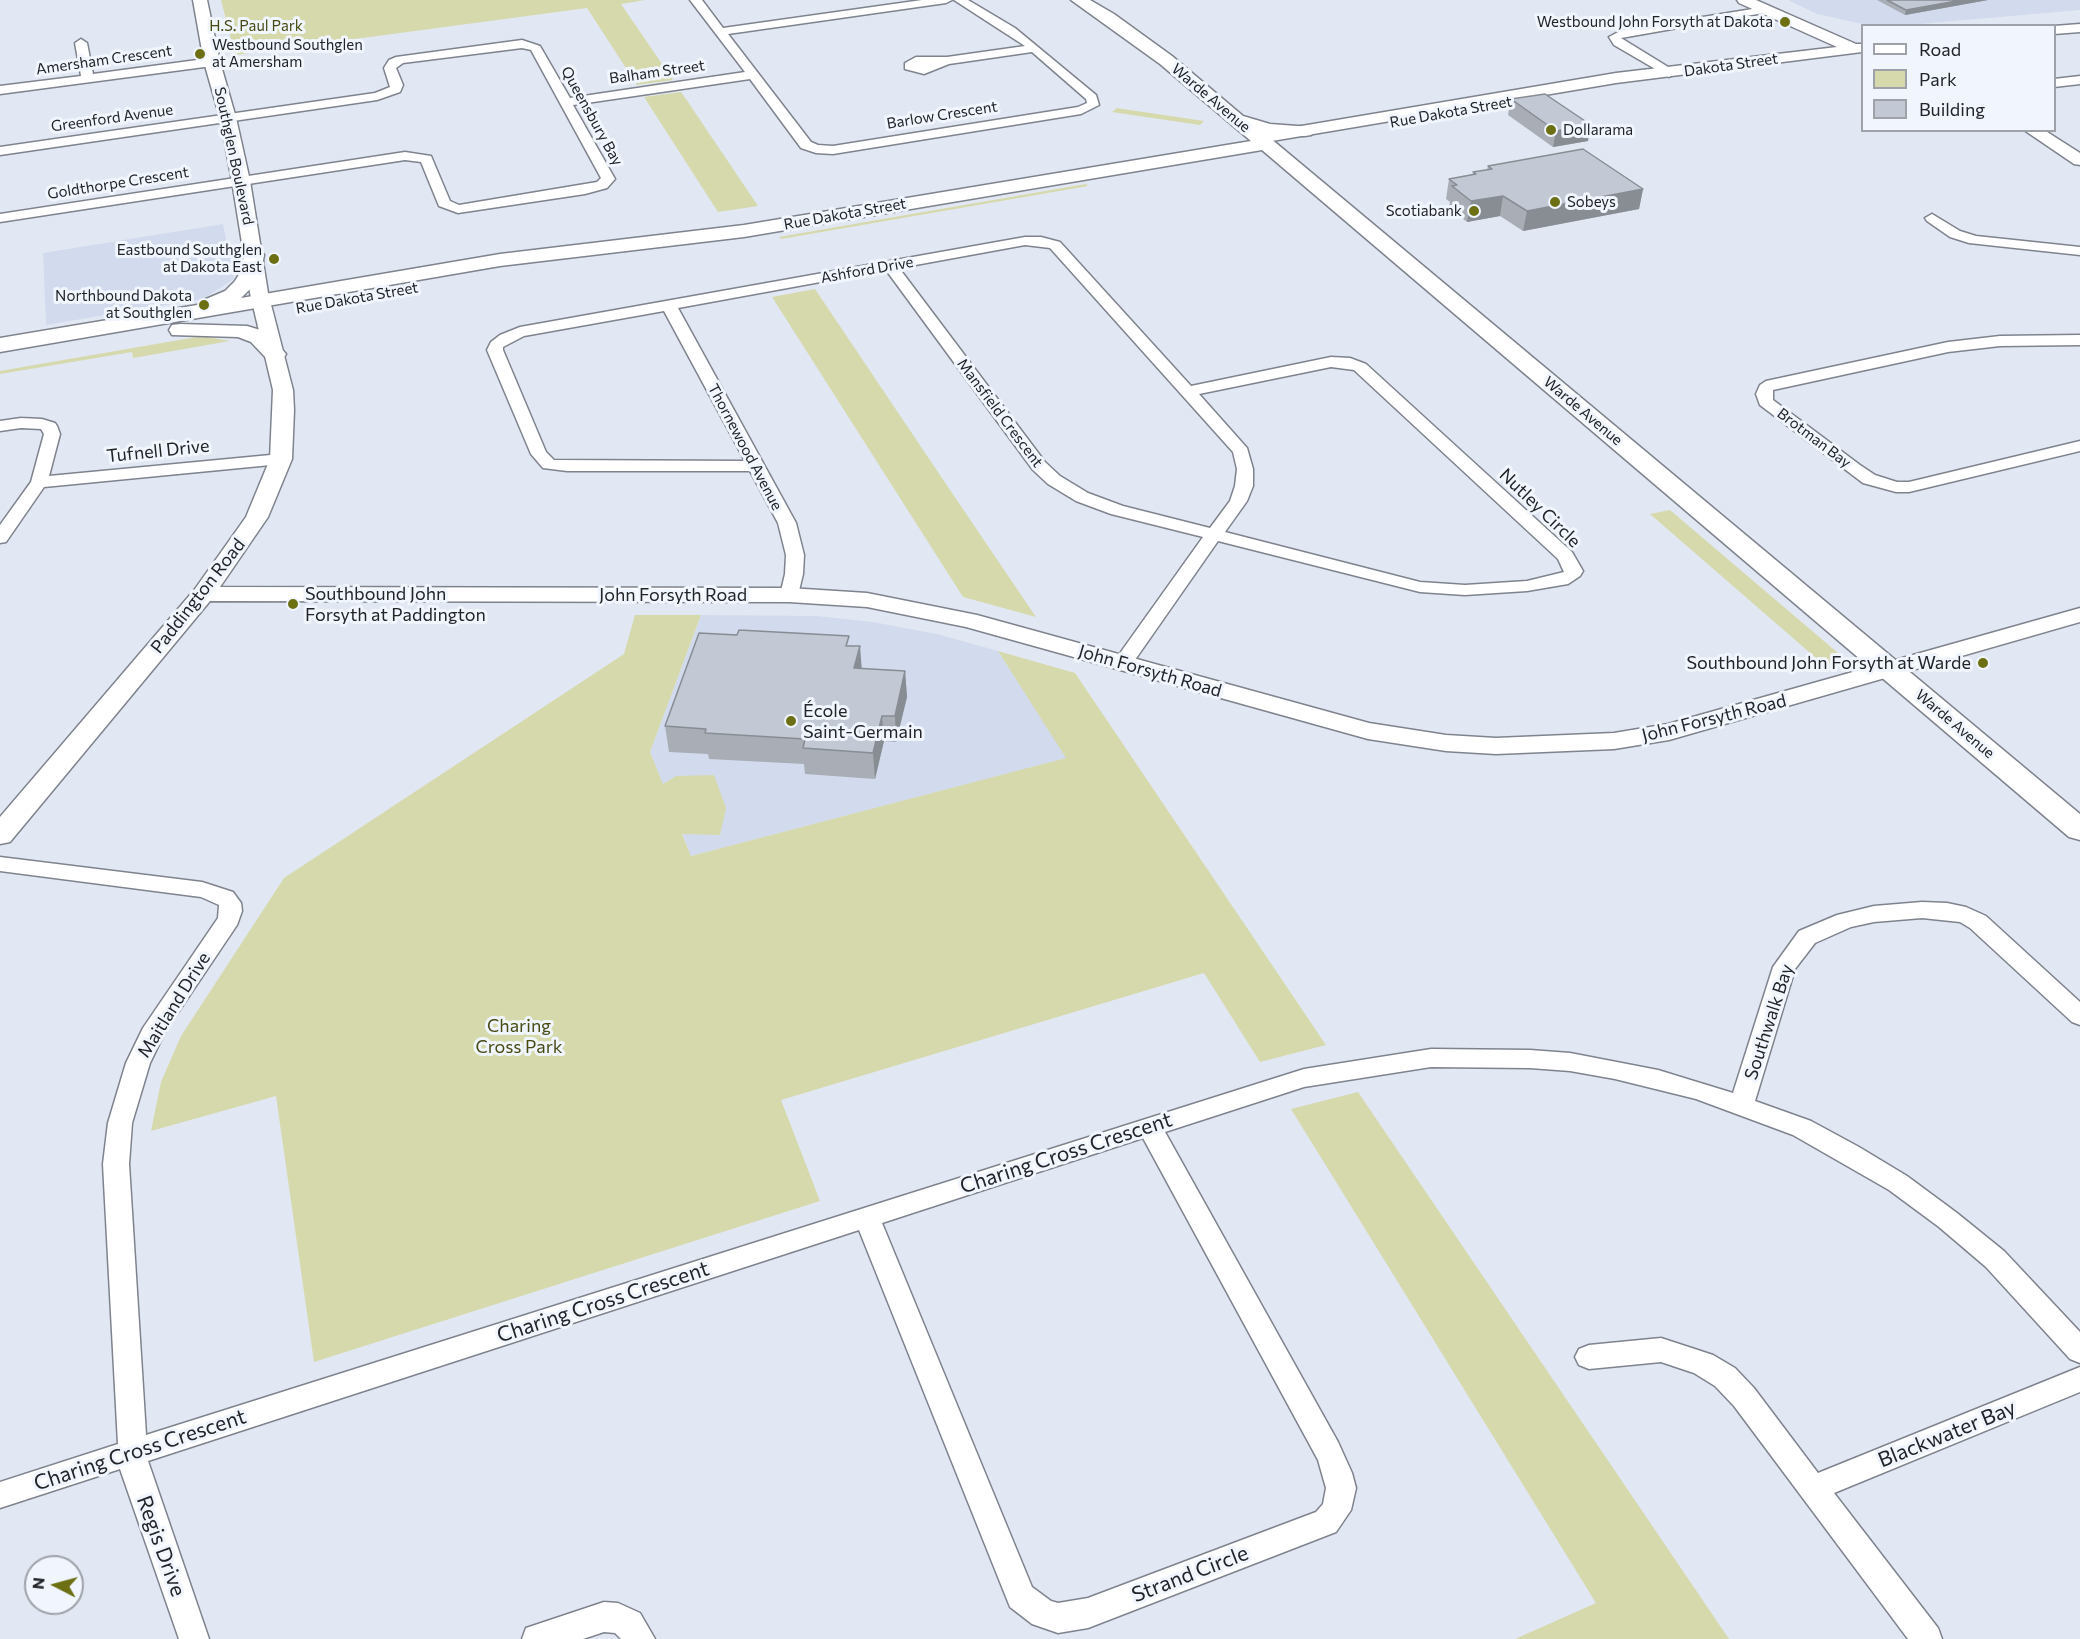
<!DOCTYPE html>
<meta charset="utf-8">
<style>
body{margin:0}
#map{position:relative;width:2080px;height:1639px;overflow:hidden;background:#e2e8f3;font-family:Commissioner,sans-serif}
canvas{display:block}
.legend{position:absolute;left:1861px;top:24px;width:195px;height:108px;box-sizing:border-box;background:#f0f5fe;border:2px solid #9ea1a8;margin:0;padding:8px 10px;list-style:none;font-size:18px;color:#222428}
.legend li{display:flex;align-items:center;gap:12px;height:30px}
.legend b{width:30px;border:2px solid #9ea1a8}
.north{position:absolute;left:24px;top:1555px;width:60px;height:60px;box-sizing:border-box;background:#f0f5fe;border:2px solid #9ea1a8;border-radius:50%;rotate:276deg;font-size:16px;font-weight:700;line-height:24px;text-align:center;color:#222428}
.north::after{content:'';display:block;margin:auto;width:21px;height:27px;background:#6c6f12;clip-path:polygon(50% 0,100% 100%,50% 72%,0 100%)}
</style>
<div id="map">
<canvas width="2080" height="1639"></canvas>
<ul class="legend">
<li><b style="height:8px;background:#fff"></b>Road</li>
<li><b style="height:16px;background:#d5d9ac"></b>Park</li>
<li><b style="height:16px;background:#c3c9d4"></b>Building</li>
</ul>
<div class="north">N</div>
</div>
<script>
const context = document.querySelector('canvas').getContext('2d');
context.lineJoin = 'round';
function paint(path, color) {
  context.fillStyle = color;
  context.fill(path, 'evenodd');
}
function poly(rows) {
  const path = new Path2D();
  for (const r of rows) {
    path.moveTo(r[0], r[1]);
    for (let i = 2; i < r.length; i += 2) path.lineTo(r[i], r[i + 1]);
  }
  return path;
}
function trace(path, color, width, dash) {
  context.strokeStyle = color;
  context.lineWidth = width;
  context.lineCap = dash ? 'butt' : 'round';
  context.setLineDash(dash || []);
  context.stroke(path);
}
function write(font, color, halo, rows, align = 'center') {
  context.font = font + ' Commissioner,sans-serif';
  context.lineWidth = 6;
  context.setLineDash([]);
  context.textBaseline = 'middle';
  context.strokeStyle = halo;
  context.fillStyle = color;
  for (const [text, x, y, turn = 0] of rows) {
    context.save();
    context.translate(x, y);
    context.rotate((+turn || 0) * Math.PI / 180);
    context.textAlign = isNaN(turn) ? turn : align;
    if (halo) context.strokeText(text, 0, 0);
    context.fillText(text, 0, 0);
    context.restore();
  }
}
paint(poly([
 [1788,0,2080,0,2080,10,1908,25,1867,25,1817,14],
 [223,224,234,279,203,299,46,325,43,253],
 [701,615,817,616,873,622,937,634,998,651,1067,758,691,856,650,752]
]), '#d2dbed');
paint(poly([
 [221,0,645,0,621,4,673,80,637,85,587,8,235,55],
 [681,92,688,102,758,206,718,212,644,97],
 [1117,108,1123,109,1204,121,1200,125,1112,112],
 [1086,184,1088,186,781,239,779,237],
 [815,289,948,487,1036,617,963,597,772,297],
 [202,336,230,341,133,358,132,352,0,374,0,371],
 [1670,510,1845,659,1824,665,1650,514],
 [635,615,701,615,650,752,663,784,676,776,714,775,726,808,720,835,682,834,691,856,1066,758,998,651,1075,673,1326,1045,1260,1062,1204,973,781,1100,820,1201,314,1362,276,1096,151,1131,161,1082,181,1036,284,878,624,654],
 [1358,1092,1514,1322,1729,1639,1515,1639,1596,1603,1291,1109]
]), '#d5d9ac');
const minor = poly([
 [690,0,702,0,723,28,922,0,952,0,946,3,728,34,811,142,818,145,833,146,1078,107,1087,103,1086,99,1032,52,949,64,924,74,905,69,905,63,916,57,947,57,1025,46,954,0,968,0,1015,28,1096,95,1099,105,1081,114,833,154,816,153,801,148,750,79,573,105,615,179,607,188,585,194,458,213,439,206,421,162,405,160,0,222,0,214,405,152,431,156,450,201,459,205,597,182,601,178,531,50,522,48,403,63,396,68,403,85,400,92,377,100,0,155,0,147,375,93,390,87,384,68,389,60,396,57,522,40,540,46,570,98,745,72,690,0],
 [1765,7,1771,10,1769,12,1621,38,1673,70,1675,73,1669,77,1614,45,1609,37,1622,30,1765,7],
 [81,39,87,43,93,74,212,58,218,62,212,66,0,94,0,86,81,76,75,43,81,39],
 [2080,76,2080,84,2054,87,2054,79,2080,76],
 [1932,214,1960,231,1976,236,2080,247,2080,255,1969,243,1950,237,1927,221,1925,218,1932,214],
 [1025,237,1041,237,1060,242,1191,386,1331,357,1350,358,1366,364,1572,552,1583,571,1580,576,1568,584,1527,591,1465,595,1420,592,1218,541,1130,667,1116,667,1113,663,1203,537,1111,514,1076,501,1048,484,1033,470,886,270,678,308,796,523,804,555,803,574,798,595,795,599,789,600,783,599,780,595,785,574,786,555,778,523,750,471,567,471,543,468,531,454,487,350,491,342,500,335,520,327,1025,237],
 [1025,245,1050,248,1233,452,1237,469,1235,486,1230,501,1210,528,1123,506,1088,493,1060,476,1045,462,899,268,1025,245],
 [664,311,745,461,554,460,546,452,503,350,503,347,524,336,664,311],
 [1331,367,1354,370,1558,559,1564,572,1527,581,1465,585,1420,582,1225,532,1247,501,1253,486,1253,469,1247,448,1199,394,1331,367],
 [2080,335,2080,345,2000,346,1948,352,1773,390,1773,400,1860,465,1875,475,1897,482,1909,482,2080,441,2080,451,1909,492,1896,492,1863,483,1760,405,1756,394,1760,385,1766,381,1948,342,2000,336,2080,335],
 [21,418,42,419,55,423,57,426,60,434,49,476,281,454,289,459,281,464,44,487,6,542,0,543,0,525,31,482,44,434,41,429,21,428,0,431,0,421,21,418],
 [0,857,202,882,233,892,241,903,242,911,237,925,165,1032,150,1063,132,1123,129,1164,146,1435,1304,1069,1431,1049,1530,1050,1570,1053,1658,1070,1733,1093,1773,967,1799,931,1837,915,1874,906,1922,902,1947,903,1966,907,1986,916,2080,1002,2080,1025,2072,1022,1970,928,1960,922,1922,918,1874,922,1851,927,1815,943,1795,969,1755,1101,1811,1121,1859,1147,1907,1176,1957,1213,2004,1251,2080,1332,2080,1363,2070,1359,1986,1267,1939,1227,1889,1190,1793,1135,1696,1099,1615,1079,1570,1071,1530,1068,1431,1067,1304,1087,1165,1132,1338,1442,1352,1473,1356,1488,1351,1510,1336,1532,1088,1628,1058,1633,1032,1624,1010,1607,859,1230,148,1461,209,1639,179,1639,120,1469,0,1508,0,1482,118,1444,103,1164,108,1123,126,1063,143,1028,218,918,219,905,201,897,0,871,0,857],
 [1143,1138,1318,1460,1326,1488,1323,1504,1316,1512,1088,1598,1058,1603,1051,1601,1032,1587,882,1223,1143,1138],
 [1661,1338,1713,1355,1735,1368,1754,1388,1818,1473,2080,1367,2080,1392,1834,1493,1938,1628,1942,1639,1908,1639,1734,1406,1715,1386,1694,1373,1661,1362,1589,1369,1579,1365,1575,1357,1579,1349,1589,1345,1661,1338],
 [604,1602,618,1603,640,1613,655,1639,621,1639,615,1633,604,1632,583,1639,522,1639,526,1628,604,1602]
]);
const tertiary = poly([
 [193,0,207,0,220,62,236,118,250,181,268,293,293,390,294,410,292,459,268,517,220,587,789,588,867,593,977,615,1369,723,1446,735,1496,738,1614,733,1668,724,2080,608,2080,622,1669,740,1614,749,1496,754,1446,751,1368,739,966,627,867,607,789,602,210,601,10,842,0,844,0,817,195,589,246,517,270,459,273,390,250,293,232,181,220,118,204,62,193,0],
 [1737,0,1756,0,1856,44,1862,44,1862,52,1616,83,1260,143,1252,138,1260,133,1616,73,1837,47,1739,3,1737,0],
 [2080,24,2080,32,2054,34,2054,26,2080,24],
 [2024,130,2044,130,2080,153,2080,165,2074,164,2024,130]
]);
const secondary = poly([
 [1071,0,1090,0,1114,14,1172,56,1243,116,1270,124,1311,127,1314,131,1311,135,1305,136,1264,133,2080,814,2080,840,2069,837,1262,150,744,237,500,266,0,352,0,338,203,304,206,299,225,291,235,281,241,271,244,255,247,251,254,249,261,251,264,255,261,271,251,288,241,298,500,254,744,225,1251,141,1160,64,1071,0],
 [180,324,247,326,267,332,286,354,283,359,275,361,267,359,251,342,238,337,172,335,169,330,172,325,180,324]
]);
trace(minor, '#7e838d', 3);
trace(tertiary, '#7e838d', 3);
trace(secondary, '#7e838d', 3);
paint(minor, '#fff');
paint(tertiary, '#fff');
paint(secondary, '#fff');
paint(poly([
 [1877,0,1988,0,1905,15],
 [1511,99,1588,141,1553,147,1508,115],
 [1488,166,1643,189,1639,209,1523,231,1500,216,1467,222,1449,207,1450,202,1446,199,1449,179,1473,175,1473,172,1487,170],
 [737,635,850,646,862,669,905,671,907,697,896,742,884,741,875,779,805,774,804,764,709,759,708,754,669,752,665,726]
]), '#a8adb6');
paint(poly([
 [1962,0,1988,0,1905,15,1906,10],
 [1591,125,1588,141,1553,147,1556,131],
 [1643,189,1639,209,1523,231,1527,211],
 [1503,196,1500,216,1467,222,1471,201],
 [860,646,862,672,854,668],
 [905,671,907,697,896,742,895,716],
 [882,716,884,741,875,779,873,753]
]), '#888d94');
const building = poly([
 [1887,0,1962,0,1906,10,1887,0],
 [1545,94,1591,125,1556,131,1511,99,1545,94],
 [1583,149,1643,189,1527,211,1503,196,1471,201,1452,186,1457,185,1449,179,1476,174,1473,172,1492,169,1488,166,1583,149],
 [739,630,849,636,846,646,860,646,854,668,905,671,895,716,882,716,873,753,803,748,805,739,705,733,706,729,665,726,699,633,737,635,739,630]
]);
paint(building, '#c3c9d4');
trace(building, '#888d94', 1.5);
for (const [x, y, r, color] of [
 [1785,22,6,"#6c6f12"],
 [200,54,6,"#6c6f12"],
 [1551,130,6,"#6c6f12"],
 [1555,202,6,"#6c6f12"],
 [1474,211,6,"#6c6f12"],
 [274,259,6,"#6c6f12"],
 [204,305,6,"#6c6f12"],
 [293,604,6,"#6c6f12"],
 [1983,663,6,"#6c6f12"],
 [791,721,6,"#6c6f12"]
]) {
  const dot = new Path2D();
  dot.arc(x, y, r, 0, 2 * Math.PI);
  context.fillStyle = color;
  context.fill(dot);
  trace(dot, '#f0f5fe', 2);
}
write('15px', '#222428', '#f0f5fe', [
 ["Westbound John Forsyth at Dakota",1773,22],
 ["Westbound Southglen",212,45,"left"],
 ["at Amersham",212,62,"left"],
 ["Dollarama",1563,130,"left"],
 ["Sobeys",1567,202,"left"],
 ["Scotiabank",1462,211],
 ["Eastbound Southglen",262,250],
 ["at Dakota East",262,267],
 ["Northbound Dakota",192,296],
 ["at Southglen",192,313]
], 'right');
write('15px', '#484a13', '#f0f5fe', [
 ["H.S. Paul Park",256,26]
]);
write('15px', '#222428', '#f0f5fe', [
 ["Amersham Crescent",104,60,-8],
 ["Dakota Street",1731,65,-8],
 ["Balham Street",657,72,-8],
 ["Warde Avenue",1211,98,40],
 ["Rue Dakota Street",1451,112,-10],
 ["Barlow Crescent",942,115,-9],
 ["Queensbury Bay",592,116,61],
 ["Greenford Avenue",112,118,-8],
 ["Southglen Boulevard",234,156,78],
 ["Goldthorpe Crescent",118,183,-9],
 ["Rue Dakota Street",845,214,-10],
 ["Ashford Drive",867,270,-10],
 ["Rue Dakota Street",357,298,-10],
 ["Warde Avenue",1583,411,40],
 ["Mansfield Crescent",1000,413,53],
 ["Brotman Bay",1814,438,37],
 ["Thornewood Avenue",745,447,62],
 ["Warde Avenue",1955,724,40]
]);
write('18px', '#222428', '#f0f5fe', [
 ["Tufnell Drive",158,451,-6],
 ["Nutley Circle",1540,508,44],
 ["John Forsyth Road",673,595],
 ["Paddington Road",198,596,-52],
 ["John Forsyth Road",1150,671,16],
 ["John Forsyth Road",1714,718,-14],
 ["Maitland Drive",174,1005,-58],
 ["Southwalk Bay",1769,1022,-72]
]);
write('18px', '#222428', '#f0f5fe', [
 ["Southbound John",305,594],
 ["Forsyth at Paddington",305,615],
 ["Southbound John Forsyth at Warde",1971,663,"right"],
 ["École",803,711],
 ["Saint-Germain",803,732]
], 'left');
write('18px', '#484a13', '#f0f5fe', [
 ["Charing",519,1026],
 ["Cross Park",519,1047]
]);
write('21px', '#222428', '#f0f5fe', [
 ["Charing Cross Crescent",1066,1153,-18],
 ["Charing Cross Crescent",603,1302,-18],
 ["Blackwater Bay",1947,1434,-22],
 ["Charing Cross Crescent",140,1450,-18],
 ["Regis Drive",161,1546,70],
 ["Strand Circle",1190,1574,-21]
]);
</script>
